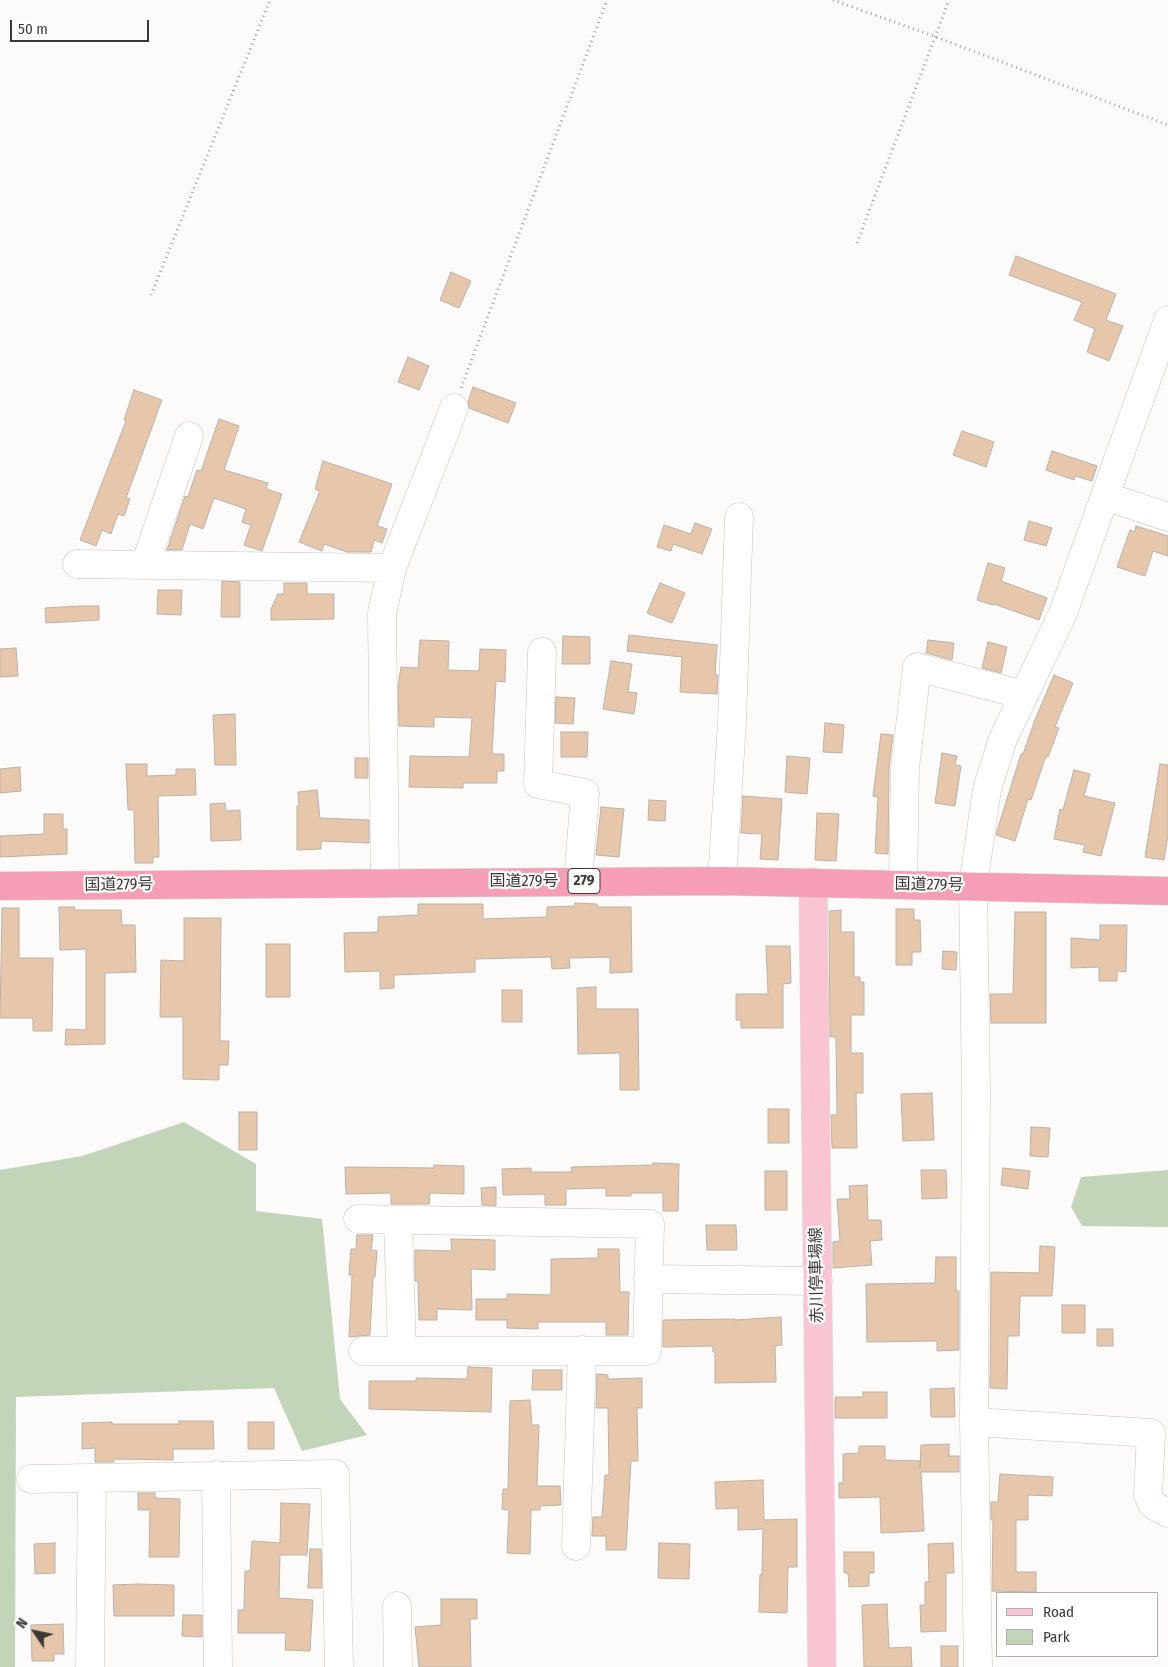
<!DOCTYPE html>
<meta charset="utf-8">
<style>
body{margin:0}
#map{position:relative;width:1168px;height:1667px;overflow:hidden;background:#fdfbf9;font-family:"Fira Sans Condensed",sans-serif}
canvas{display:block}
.legend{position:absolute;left:996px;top:1592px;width:162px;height:65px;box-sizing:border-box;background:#fff;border:1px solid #b1afae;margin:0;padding:6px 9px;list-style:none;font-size:15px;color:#3d3834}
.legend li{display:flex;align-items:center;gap:10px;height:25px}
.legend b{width:25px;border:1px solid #b1afae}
.north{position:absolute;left:10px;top:1607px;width:50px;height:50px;-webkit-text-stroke:4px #fff;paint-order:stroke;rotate:304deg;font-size:14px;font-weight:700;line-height:20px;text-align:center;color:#3d3834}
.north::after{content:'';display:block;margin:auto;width:18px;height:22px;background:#3d3834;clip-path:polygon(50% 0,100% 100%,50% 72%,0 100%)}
.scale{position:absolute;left:10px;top:20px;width:139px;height:22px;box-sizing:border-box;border:2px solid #3d3834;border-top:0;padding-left:6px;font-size:15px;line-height:18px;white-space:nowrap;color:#3d3834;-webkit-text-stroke:4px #fff;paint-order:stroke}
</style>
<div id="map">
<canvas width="1168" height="1667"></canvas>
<ul class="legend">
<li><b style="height:6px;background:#fac5d3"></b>Road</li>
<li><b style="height:14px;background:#c3d5b9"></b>Park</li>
</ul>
<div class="north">N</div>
<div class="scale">50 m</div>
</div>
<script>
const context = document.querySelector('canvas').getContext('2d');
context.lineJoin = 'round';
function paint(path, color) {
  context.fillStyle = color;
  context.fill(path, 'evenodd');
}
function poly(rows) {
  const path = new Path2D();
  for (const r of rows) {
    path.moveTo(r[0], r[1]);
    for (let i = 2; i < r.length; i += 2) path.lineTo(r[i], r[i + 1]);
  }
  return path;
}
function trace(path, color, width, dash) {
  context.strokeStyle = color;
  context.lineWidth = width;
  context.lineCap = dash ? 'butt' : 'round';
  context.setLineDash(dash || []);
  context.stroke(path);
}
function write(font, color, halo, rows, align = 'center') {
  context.font = font + ' "Fira Sans Condensed","Noto Sans JP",sans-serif';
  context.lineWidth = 4.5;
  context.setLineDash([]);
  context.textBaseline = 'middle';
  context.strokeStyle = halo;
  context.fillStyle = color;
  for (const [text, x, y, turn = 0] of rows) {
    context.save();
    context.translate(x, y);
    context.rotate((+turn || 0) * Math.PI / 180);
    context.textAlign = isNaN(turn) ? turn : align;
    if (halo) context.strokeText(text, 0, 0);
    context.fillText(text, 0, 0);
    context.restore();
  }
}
paint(poly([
 [184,1122,256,1164,256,1211,322,1219,340,1399,367,1435,302,1451,274,1388,16,1397,15,1667,0,1667,0,1170,82,1156],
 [1168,1170,1168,1227,1082,1226,1071,1207,1081,1177]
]), '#c3d5b9');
const building = poly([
 [1016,256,1116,294,1106,320,1123,326,1109,361,1087,352,1095,329,1074,320,1082,302,1009,275,1016,256],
 [451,272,471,281,459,308,440,300,451,272],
 [408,357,429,366,419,390,398,382,408,357],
 [473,387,516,403,508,423,469,408,468,402,473,387],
 [134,390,162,400,126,498,130,499,124,516,118,514,111,534,102,530,96,546,80,540,126,421,124,420,134,390],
 [219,419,239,426,224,470,268,483,266,489,282,494,262,551,244,545,251,525,242,522,246,509,214,498,203,529,190,524,182,550,167,550,185,496,188,497,197,470,201,471,219,419],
 [962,431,994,442,986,467,953,455,962,431],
 [1052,451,1097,466,1092,481,1075,476,1074,480,1046,470,1052,451],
 [323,461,392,484,377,526,387,529,382,543,374,540,371,552,347,552,324,544,322,551,299,542,320,491,315,489,323,461],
 [1029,521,1052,528,1046,546,1024,540,1029,521],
 [695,523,712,529,702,554,673,544,671,551,657,547,664,525,691,534,695,523],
 [1136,526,1168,536,1168,556,1153,551,1145,576,1117,567,1130,530,1135,532,1136,526],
 [988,563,1005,568,1001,581,1047,598,1039,620,994,604,993,605,977,600,988,563],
 [222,581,240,582,240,617,221,617,222,581],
 [284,583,307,583,307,594,334,594,334,619,271,620,271,609,278,594,284,594,284,583],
 [660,583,685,593,672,623,647,613,660,583],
 [158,590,182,590,181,615,157,614,158,590],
 [80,606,99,606,99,620,46,623,45,608,80,606],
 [629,635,717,645,715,675,718,675,717,694,680,692,682,657,627,651,629,635],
 [563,636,590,637,590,664,562,664,563,636],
 [420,640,449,641,448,670,479,671,480,649,506,650,505,682,496,681,492,754,504,754,504,771,497,771,497,783,463,783,463,788,409,787,410,756,469,757,472,718,434,717,434,727,399,726,398,686,401,667,418,668,420,640],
 [928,640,954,643,952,660,926,653,928,640],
 [988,642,1007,647,1001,673,982,668,988,642],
 [16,648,18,676,0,677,0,649,16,648],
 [611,661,632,664,628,692,637,693,634,714,603,709,611,661],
 [1054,675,1073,683,1055,727,1059,728,1048,757,1046,756,1031,800,1028,799,1015,841,996,835,997,831,1021,754,1023,754,1035,720,1054,675],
 [556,697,575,698,573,724,555,723,556,697],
 [235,714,236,765,215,765,213,715,235,714],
 [825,723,844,725,842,753,823,752,825,723],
 [561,732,588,732,587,757,561,757,561,732],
 [881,734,893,735,889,768,888,854,875,853,878,797,873,796,881,734],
 [942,753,957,756,955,765,961,766,955,806,935,803,942,753],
 [787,756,810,758,807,794,785,792,787,756],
 [355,758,368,758,368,778,355,778,355,758],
 [126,764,147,764,147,776,176,775,176,769,195,769,196,795,158,796,159,857,153,857,153,863,135,863,134,810,128,810,126,764],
 [1160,764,1168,765,1168,835,1164,860,1145,857,1160,764],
 [20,767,21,791,0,793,0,769,20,767],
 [1074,770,1090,774,1084,796,1115,803,1101,856,1083,852,1085,845,1054,839,1060,809,1063,810,1074,770],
 [317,790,320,818,369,820,369,843,321,841,321,849,297,850,297,806,299,806,298,792,317,790],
 [743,796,782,799,778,860,760,859,762,834,741,833,743,796],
 [649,800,666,801,665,821,648,820,649,800],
 [225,803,226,811,240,810,241,840,211,841,210,804,225,803],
 [601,807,624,809,619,857,596,855,601,807],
 [817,813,839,814,836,861,815,860,817,813],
 [44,814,63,814,63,829,67,829,67,854,0,857,0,836,44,834,44,814],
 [575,903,597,904,597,907,631,907,632,972,610,973,610,957,569,958,570,968,552,969,551,957,475,959,475,972,394,975,394,988,380,989,380,971,345,972,344,933,378,932,378,917,418,915,418,904,483,904,483,919,547,917,547,907,575,906,575,903],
 [59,907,74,907,75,910,121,910,122,925,135,925,136,972,105,973,105,1044,65,1045,66,1029,86,1030,86,949,60,950,59,907],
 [2,908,19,908,19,958,53,958,52,1031,33,1031,33,1018,0,1018,2,908],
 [896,909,914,909,914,920,920,920,921,952,912,952,912,965,896,965,896,909],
 [841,910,841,932,854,932,854,977,860,977,860,982,864,982,864,1015,851,1015,851,1053,863,1053,863,1093,856,1093,857,1148,832,1148,831,1115,837,1115,836,1037,830,1037,829,911,841,910],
 [1015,912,1046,912,1046,1023,991,1023,990,994,1013,994,1015,912],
 [184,918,221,918,220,1041,229,1041,228,1065,219,1065,219,1080,183,1079,183,1017,160,1017,161,960,184,961,184,918],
 [1100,925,1127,925,1126,972,1117,971,1117,981,1099,981,1099,967,1071,968,1071,938,1100,940,1100,925],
 [266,944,290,944,290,997,266,997,266,944],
 [766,946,790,946,791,983,783,984,783,1028,741,1028,741,1020,736,1020,736,994,768,994,766,946],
 [943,951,957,952,956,970,942,969,943,951],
 [596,987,596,1009,638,1009,639,1090,620,1090,620,1053,578,1054,577,988,596,987],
 [502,990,522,990,522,1022,502,1022,502,990],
 [932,1093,934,1140,903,1141,901,1094,932,1093],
 [768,1109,789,1109,789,1143,768,1143,768,1109],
 [239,1112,257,1112,257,1150,239,1150,239,1112],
 [1031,1127,1050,1128,1048,1157,1030,1156,1031,1127],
 [653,1163,679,1164,678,1211,663,1211,663,1193,631,1193,631,1196,606,1196,606,1188,566,1189,566,1205,545,1205,545,1194,503,1195,502,1169,531,1168,531,1172,572,1172,571,1167,653,1165,653,1163],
 [434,1165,464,1166,464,1194,430,1193,429,1204,391,1204,391,1193,346,1194,345,1167,434,1168,434,1165],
 [1003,1168,1030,1171,1028,1189,1001,1185,1003,1168],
 [921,1170,946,1170,947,1198,922,1199,921,1170],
 [765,1171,787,1171,787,1210,765,1210,765,1171],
 [867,1185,868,1220,881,1220,882,1240,870,1241,872,1265,833,1268,833,1242,840,1241,837,1199,850,1199,849,1186,867,1185],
 [496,1187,496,1206,482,1205,481,1188,496,1187],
 [706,1225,736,1225,737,1250,707,1250,706,1225],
 [357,1235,373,1235,371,1250,377,1251,375,1277,373,1277,370,1335,349,1337,352,1275,349,1275,351,1249,356,1249,357,1235],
 [451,1239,495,1240,495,1270,471,1269,472,1310,437,1309,437,1320,419,1320,418,1281,415,1281,415,1250,452,1251,451,1239],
 [1040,1246,1055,1247,1052,1296,1020,1296,1019,1336,1008,1336,1007,1389,990,1388,991,1272,1039,1273,1040,1246],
 [598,1249,619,1249,620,1292,629,1292,628,1335,606,1335,606,1322,538,1322,538,1329,507,1328,507,1320,476,1320,476,1299,507,1299,507,1294,551,1295,551,1259,598,1258,598,1249],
 [936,1257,956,1257,956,1291,959,1291,959,1350,937,1351,937,1341,867,1342,866,1284,935,1283,936,1257],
 [1062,1305,1085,1305,1085,1333,1062,1333,1062,1305],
 [781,1317,782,1345,775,1346,776,1382,715,1383,715,1352,713,1352,713,1346,663,1347,663,1320,735,1319,735,1320,781,1317],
 [1097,1329,1113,1329,1113,1346,1097,1346,1097,1329],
 [468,1367,492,1368,491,1412,369,1409,369,1381,416,1381,416,1378,467,1379,468,1367],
 [533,1370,562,1370,562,1390,532,1390,533,1370],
 [597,1374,608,1375,608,1379,642,1378,642,1408,637,1408,638,1461,631,1461,626,1550,606,1550,606,1536,592,1536,593,1517,602,1517,605,1475,609,1475,608,1408,596,1408,597,1374],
 [954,1388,955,1417,931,1417,930,1389,954,1388],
 [863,1392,887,1392,887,1418,835,1418,835,1397,863,1397,863,1392],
 [530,1400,532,1425,539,1425,537,1486,560,1486,561,1505,540,1506,540,1510,531,1510,530,1554,507,1553,509,1510,502,1509,503,1489,508,1489,510,1401,530,1400],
 [179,1421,213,1421,214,1449,173,1449,173,1460,114,1459,114,1462,95,1462,95,1448,82,1449,82,1423,112,1422,112,1424,179,1424,179,1421],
 [248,1422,274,1422,274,1449,248,1449,248,1422],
 [949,1444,949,1456,959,1456,959,1472,921,1472,924,1531,881,1533,880,1497,839,1498,839,1483,843,1483,843,1454,859,1453,859,1446,885,1446,885,1460,920,1461,920,1469,921,1445,949,1444],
 [1000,1474,1053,1477,1052,1496,1028,1495,1028,1520,1016,1520,1016,1572,1036,1572,1036,1592,992,1591,993,1520,991,1520,991,1502,998,1502,1000,1474],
 [763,1480,764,1520,797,1519,797,1567,788,1567,787,1613,759,1612,760,1574,762,1575,763,1529,738,1530,738,1508,716,1509,715,1482,763,1480],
 [138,1493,155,1493,155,1498,180,1499,179,1557,149,1557,150,1510,138,1510,138,1493],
 [281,1503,310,1504,307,1555,280,1555,279,1598,313,1600,310,1651,285,1650,286,1633,238,1633,238,1610,244,1610,245,1571,250,1571,252,1541,280,1543,281,1503],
 [55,1543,55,1573,35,1574,34,1544,55,1543],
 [659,1543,690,1544,689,1579,658,1578,659,1543],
 [953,1543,954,1573,946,1573,946,1631,921,1632,920,1605,925,1605,925,1582,929,1582,928,1544,953,1543],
 [310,1549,321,1549,322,1588,308,1588,310,1549],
 [844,1552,874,1552,874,1573,869,1573,869,1586,849,1587,848,1573,844,1573,844,1552],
 [138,1584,174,1585,174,1616,114,1616,113,1585,138,1584],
 [441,1599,477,1599,477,1619,470,1619,471,1667,419,1667,415,1627,441,1625,441,1599],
 [887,1604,889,1648,911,1647,912,1667,864,1667,862,1605,887,1604],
 [183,1615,202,1615,202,1637,182,1636,183,1615],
 [63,1624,64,1654,54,1654,54,1661,32,1661,31,1625,63,1624],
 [941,1646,958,1646,958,1667,941,1667,941,1646]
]);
paint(building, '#e6c7ac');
trace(building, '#bcb1a8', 1);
const minor = poly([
 [1105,496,1168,517],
 [77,564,392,568],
 [145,565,189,436],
 [542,652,538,784,585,793,578,881],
 [722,881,732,722,739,517],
 [385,883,382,613,392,568,454,408],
 [903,884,905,768,917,667,1024,695],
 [358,1219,650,1224,647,1351,363,1351],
 [398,1221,402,1350],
 [648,1279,818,1281],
 [974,1422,1151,1433,1148,1495,1153,1505,1168,1513],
 [216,1475,218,1667],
 [31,1479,335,1474,339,1667],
 [576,1546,582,1350],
 [397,1606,398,1667],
 [90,1667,92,1479],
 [978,1667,974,1422,976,1090,973,886,987,789,1003,739,1063,613,1168,320]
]);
const major = poly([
 [813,882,822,1667]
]);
const highway = poly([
 [0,886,722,881,1168,891]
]);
trace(minor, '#cdc1b8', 29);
trace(major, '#d8d7d6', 29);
trace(highway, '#d8d7d6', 29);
trace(poly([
 [833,0,936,37,1168,125],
 [857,243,949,0],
 [151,295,270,0],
 [461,388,607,0]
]), '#a5a29f', 3, [1, 4]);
trace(minor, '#fff', 28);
trace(major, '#fac5d3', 28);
trace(highway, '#f69eb6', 28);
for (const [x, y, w] of [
 [584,881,32]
]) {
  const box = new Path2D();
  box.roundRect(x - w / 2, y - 12.5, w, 25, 4);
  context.fillStyle = '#fff';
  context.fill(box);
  trace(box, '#3d3834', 1);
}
write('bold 15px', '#3d3834', null, [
 ["279",584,881]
]);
write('16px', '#3d3834', '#fff', [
 ["国道279号",524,882],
 ["国道279号",119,885,-1],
 ["国道279号",929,885,1],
 ["赤川停車場線",817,1275,-91]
]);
</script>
